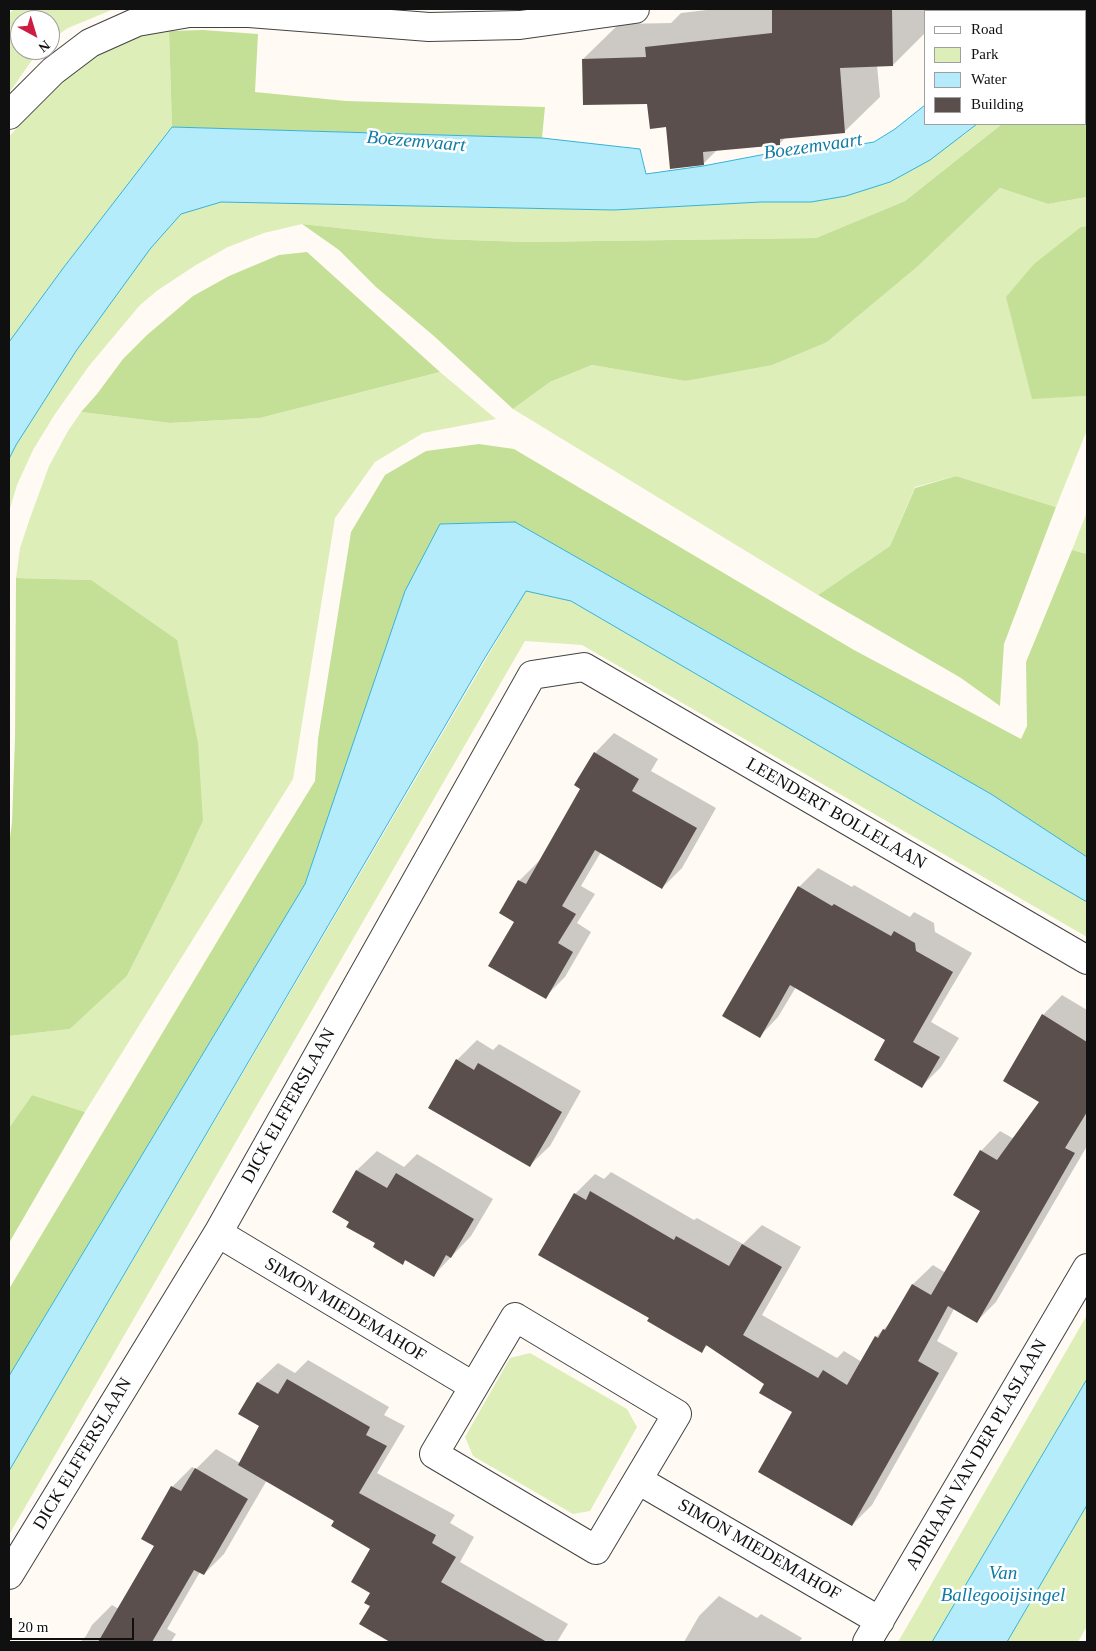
<!DOCTYPE html>
<style>
body{margin:0}
#map{position:relative;width:1096px;height:1651px;overflow:hidden;background:#fffbf4;font-family:Georgia,serif}
canvas{display:block}
.frame{position:absolute;inset:0;border:10px solid #101010;pointer-events:none}
.legend{position:absolute;left:924px;top:10px;width:162px;height:115px;box-sizing:border-box;background:#fff;border:1px solid #9f9f9f;margin:0;padding:6px 9px;list-style:none;font-size:15px;color:#101010}
.legend li{display:flex;align-items:center;gap:10px;height:25px}
.legend b{width:25px;border:1px solid #9f9f9f}
.north{position:absolute;left:10px;top:10px;width:50px;height:50px;box-sizing:border-box;background:#fff;border:1px solid #9f9f9f;border-radius:50%;rotate:141deg;font-size:14px;font-weight:700;line-height:20px;text-align:center;color:#101010}
.north::after{content:'';display:block;margin:auto;width:18px;height:22px;background:#cd1c42;clip-path:polygon(50% 0,100% 100%,50% 72%,0 100%)}
.scale{position:absolute;left:10px;top:1618px;width:124px;height:22px;box-sizing:border-box;border:2px solid #101010;border-top:0;padding-left:6px;font-size:15px;line-height:18px;white-space:nowrap;color:#101010;-webkit-text-stroke:4px #fff;paint-order:stroke}
</style>
<div id="map">
<canvas width="1096" height="1651"></canvas>
<div class="frame"></div>
<ul class="legend">
<li><b style="height:6px;background:#fff"></b>Road</li>
<li><b style="height:14px;background:#ddeeb9"></b>Park</li>
<li><b style="height:14px;background:#b4ecfb"></b>Water</li>
<li><b style="height:14px;background:#5a4f4c"></b>Building</li>
</ul>
<div class="north">N</div>
<div class="scale">20 m</div>
</div>
<script>
const context = document.querySelector('canvas').getContext('2d');
context.lineJoin = 'round';
function paint(path, color) {
  context.fillStyle = color;
  context.fill(path, 'evenodd');
}
function poly(rows) {
  const path = new Path2D();
  for (const r of rows) {
    path.moveTo(r[0], r[1]);
    for (let i = 2; i < r.length; i += 2) path.lineTo(r[i], r[i + 1]);
  }
  return path;
}
function trace(path, color, width, dash) {
  context.strokeStyle = color;
  context.lineWidth = width;
  context.lineCap = dash ? 'butt' : 'round';
  context.setLineDash(dash || []);
  context.stroke(path);
}
function write(font, color, halo, rows, align = 'center') {
  context.font = font + ' Georgia,serif';
  context.lineWidth = 5;
  context.setLineDash([]);
  context.textBaseline = 'middle';
  context.strokeStyle = halo;
  context.fillStyle = color;
  for (const [text, x, y, turn = 0] of rows) {
    context.save();
    context.translate(x, y);
    context.rotate((+turn || 0) * Math.PI / 180);
    context.textAlign = isNaN(turn) ? turn : align;
    if (halo) context.strokeText(text, 0, 0);
    context.fillText(text, 0, 0);
    context.restore();
  }
}
paint(poly([
 [14,9,114,9,68,28,50,40,50,20,20,20,20,50,39,50,9,93,9,14],
 [149,31,169,31,172,127,64,267,9,342,9,137,48,91,96,56,122,42],
 [977,124,1002,124,905,201,816,238,526,242,439,239,302,224,264,233,228,247,196,265,158,290,140,305,89,366,55,414,33,450,17,485,9,512,9,459,16,445,76,351,150,249,181,214,221,202,614,210,761,202,811,202,964,135],
 [1000,188,1048,204,1087,197,1087,226,1081,227,1032,398,1087,396,1087,430,1056,507,956,476,915,487,890,546,818,595,513,409,550,382,592,365,685,381,827,342,917,267],
 [440,372,496,419,423,433,375,462,335,518,293,779,85,1112,32,1095,9,1128,9,1036,70,1029,127,976,179,873,203,821,91,580,16,578,20,548,30,518,49,466,68,431,81,412,170,423,260,418],
 [1087,512,1087,554,1072,550],
 [526,591,571,601,1087,902,1087,937,582,645,525,641,9,1535,9,1471],
 [1087,1315,1087,1379,932,1642,898,1642],
 [530,1353,627,1409,637,1427,590,1511,573,1514,473,1456,465,1437,510,1358],
 [1087,1505,1087,1626,1078,1642,1007,1642]
]), '#ddeeb9');
paint(poly([
 [203,30,258,34,255,92,346,101,545,107,542,138,172,127,169,31],
 [1087,55,1087,197,1048,204,1000,188,917,267,827,342,772,365,685,381,592,365,550,382,513,409,435,337,376,287,339,250,302,224,439,239,526,242,816,238,905,201,1002,124,1085,124,1085,56],
 [1087,226,1087,396,1032,399,1006,297,1034,264,1081,227],
 [307,252,440,372,260,418,170,423,81,412,97,394,123,359,147,335,193,296,229,276,279,255],
 [479,444,514,449,854,650,1021,739,1027,726,1026,662,1072,550,1087,554,1087,857,991,794,515,522,440,524,405,591,305,884,9,1376,9,1289,254,880,315,781,318,739,351,532,385,475,426,451],
 [956,476,1056,507,1004,644,1000,706,961,678,818,595,890,546,915,488],
 [16,578,91,580,177,640,198,743,203,821,179,873,127,976,70,1029,9,1036,9,846,12,822,15,738],
 [32,1095,85,1112,9,1243,9,1128]
]), '#c4e097');
const water = poly([
 [925,105,925,124,977,124,930,160,890,182,846,196,811,202,761,202,614,210,221,202,181,214,150,249,76,351,16,445,9,459,9,342,64,267,172,127,542,138,640,149,646,174,703,166,792,149,826,150,874,142,895,129,925,105],
 [515,522,991,794,1087,857,1087,902,571,601,526,591,483,661,9,1471,9,1376,305,884,405,591,440,524,515,522],
 [1087,1379,1087,1505,1007,1642,932,1642,1087,1379]
]);
paint(water, '#b4ecfb');
trace(water, '#35b2d8', 1);
paint(poly([
 [715,9,928,9,928,11,925,11,925,33,893,65,877,65,880,97,844,132,786,137,780,143,718,149,703,164,667,126,648,103,583,59,619,24,671,23,681,13],
 [614,733,658,759,651,771,716,808,682,868,662,888,601,852,581,886,595,894,577,923,591,932,565,977,545,997,516,922,519,881,539,861,582,788,595,753],
 [818,868,852,887,854,885,910,917,914,912,934,923,935,932,972,953,931,1022,959,1038,941,1067,922,1086,887,1040,796,987,778,1017,759,1037,799,887],
 [1062,995,1087,1010,1087,1146,996,1302,976,1322,954,1309,937,1341,958,1353,872,1505,852,1525,794,1412,766,1384,708,1345,701,1351,650,1318,540,1254,575,1194,595,1174,604,1179,611,1172,694,1220,697,1218,743,1244,762,1225,801,1247,762,1315,837,1358,844,1351,862,1362,876,1337,892,1321,913,1284,933,1265,946,1273,982,1211,981,1151,1000,1131,1014,1139,1041,1102,1043,1015],
 [477,1040,493,1050,499,1044,581,1091,550,1146,530,1165,457,1060],
 [377,1151,404,1167,417,1154,493,1199,471,1236,434,1275,406,1260,402,1263,350,1222,333,1212,357,1170],
 [308,1360,389,1407,384,1415,405,1426,377,1473,455,1515,450,1523,474,1537,460,1562,568,1624,557,1642,393,1642,361,1624,371,1606,372,1549,336,1520,267,1480,224,1554,204,1574,200,1572,167,1629,176,1634,171,1642,80,1642,86,1636,92,1625,112,1605,119,1609,156,1546,143,1538,172,1487,192,1467,196,1469,216,1449,240,1463,261,1425,240,1413,258,1382,278,1363,295,1373],
 [719,1596,757,1618,761,1614,802,1638,799,1642,684,1642,699,1616]
]), '#0003');
paint(poly([
 [772,9,892,9,893,66,840,68,845,133,780,139,780,145,703,152,704,165,670,169,666,127,650,129,647,104,583,105,582,59,646,57,645,47,772,33],
 [594,752,639,779,632,791,697,828,662,889,595,850,562,906,576,914,558,943,573,952,546,999,488,966,514,922,499,913,518,880,526,884,580,789,574,785],
 [798,886,832,906,834,904,891,936,894,931,915,943,916,951,953,972,913,1042,940,1057,922,1088,874,1060,885,1040,790,985,760,1038,722,1016],
 [1042,1014,1087,1042,1087,1112,1065,1148,1075,1153,977,1323,948,1306,918,1361,939,1373,852,1526,758,1472,792,1412,759,1393,764,1384,706,1345,702,1353,647,1321,649,1318,538,1255,574,1193,586,1200,590,1191,674,1240,676,1236,729,1266,742,1244,782,1267,743,1335,818,1378,823,1370,847,1385,875,1336,878,1338,883,1329,885,1330,912,1284,931,1295,980,1211,953,1195,980,1150,997,1160,1039,1102,1003,1081],
 [456,1059,474,1070,478,1063,562,1112,530,1167,428,1108],
 [356,1170,387,1188,396,1173,474,1219,451,1258,446,1255,434,1277,405,1260,403,1265,373,1247,375,1243,346,1227,349,1222,332,1212],
 [287,1379,370,1427,366,1435,387,1446,359,1493,436,1535,432,1543,456,1557,441,1582,547,1642,390,1642,359,1624,370,1606,364,1603,370,1593,351,1582,370,1549,331,1526,334,1521,238,1465,259,1426,238,1414,257,1382,278,1394],
 [195,1468,248,1499,204,1575,194,1570,152,1642,98,1642,154,1546,141,1539,171,1486,181,1491]
]), '#5a4f4c');
const minor = poly([
 [9,115,53,71,90,43,137,22,189,13,249,13,429,27,520,25,635,9],
 [218,1233,473,1386],
 [515,1317,677,1414,596,1550,434,1454,515,1317],
 [638,1480,880,1621],
 [9,1575,218,1233,532,675,584,667,1087,960],
 [867,1642,1087,1268]
]);
trace(minor, '#434343', 30);
trace(minor, '#fff', 28);
write('18px', '#101010', '#fff', [
 ["LEENDERT BOLLELAAN",836,814,30],
 ["DICK ELFFERSLAAN",289,1106,-61],
 ["SIMON MIEDEMAHOF",345,1310,31],
 ["DICK ELFFERSLAAN",83,1454,-59],
 ["ADRIAAN VAN DER PLASLAAN",977,1455,-60],
 ["SIMON MIEDEMAHOF",759,1550,30]
]);
write('italic 19px', '#0e7ca6', '#fff', [
 ["Boezemvaart",416,142,5],
 ["Boezemvaart",813,147,-8],
 ["Van",1003,1574],
 ["Ballegooijsingel",1003,1596]
]);
</script>
